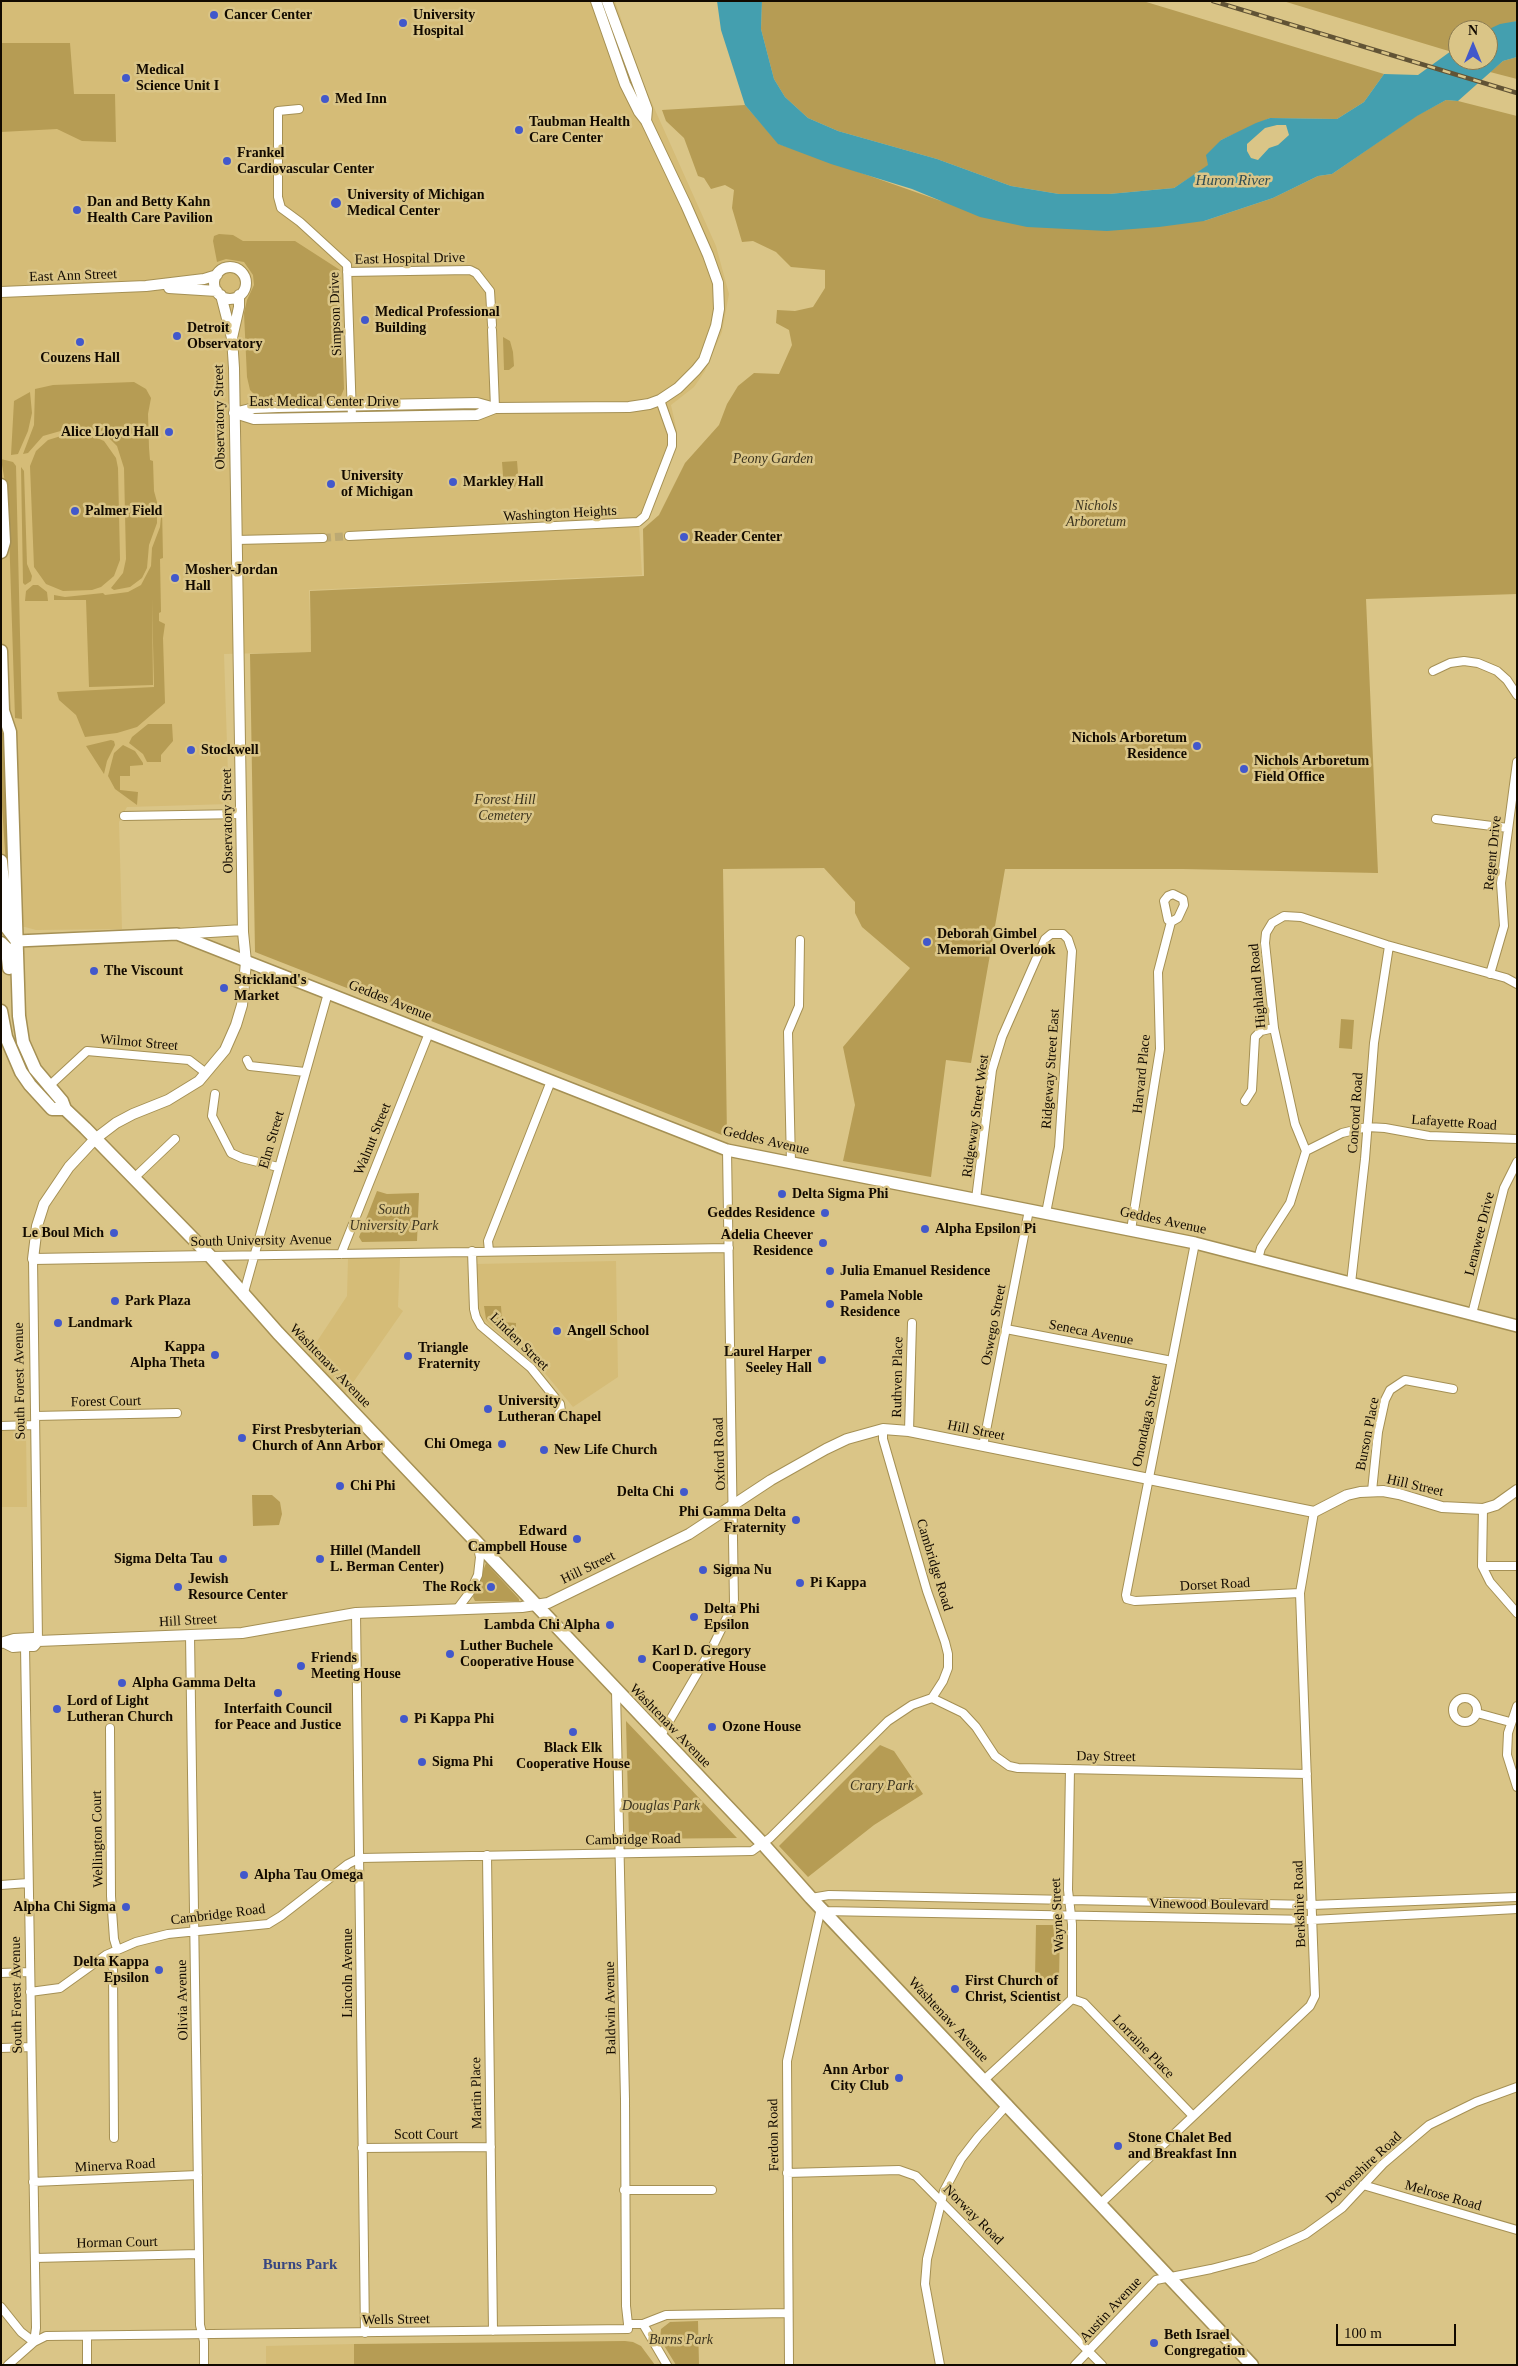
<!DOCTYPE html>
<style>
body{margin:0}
#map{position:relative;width:1518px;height:2366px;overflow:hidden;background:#dac587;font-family:"Times New Roman",serif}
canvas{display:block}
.frame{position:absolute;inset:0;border:2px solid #120a00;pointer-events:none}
.north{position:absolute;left:1448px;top:20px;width:50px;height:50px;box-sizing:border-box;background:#dac587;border:1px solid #8a7a51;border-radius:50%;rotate:0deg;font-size:14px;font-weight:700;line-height:20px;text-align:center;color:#120a00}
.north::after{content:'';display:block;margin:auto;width:18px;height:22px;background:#4258cb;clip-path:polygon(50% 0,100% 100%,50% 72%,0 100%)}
.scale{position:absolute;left:1336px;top:2324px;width:120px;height:22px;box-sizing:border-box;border:2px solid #120a00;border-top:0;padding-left:6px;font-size:15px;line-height:18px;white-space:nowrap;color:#120a00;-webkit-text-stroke:4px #dac587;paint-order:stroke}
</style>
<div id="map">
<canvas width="1518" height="2366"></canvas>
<div class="frame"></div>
<div class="north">N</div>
<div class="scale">100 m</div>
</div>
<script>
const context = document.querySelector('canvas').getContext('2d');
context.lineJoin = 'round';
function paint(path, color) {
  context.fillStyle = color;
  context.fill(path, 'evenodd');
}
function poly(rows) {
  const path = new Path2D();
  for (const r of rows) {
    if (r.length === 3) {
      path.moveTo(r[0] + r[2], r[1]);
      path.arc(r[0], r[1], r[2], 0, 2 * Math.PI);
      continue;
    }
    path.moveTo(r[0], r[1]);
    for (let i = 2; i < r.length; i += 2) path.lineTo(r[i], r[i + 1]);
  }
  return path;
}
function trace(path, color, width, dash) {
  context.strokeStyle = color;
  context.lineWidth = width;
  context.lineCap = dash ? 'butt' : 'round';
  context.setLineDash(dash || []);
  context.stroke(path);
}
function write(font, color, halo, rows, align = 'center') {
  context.font = font + ' "Times New Roman",serif';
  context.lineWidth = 5;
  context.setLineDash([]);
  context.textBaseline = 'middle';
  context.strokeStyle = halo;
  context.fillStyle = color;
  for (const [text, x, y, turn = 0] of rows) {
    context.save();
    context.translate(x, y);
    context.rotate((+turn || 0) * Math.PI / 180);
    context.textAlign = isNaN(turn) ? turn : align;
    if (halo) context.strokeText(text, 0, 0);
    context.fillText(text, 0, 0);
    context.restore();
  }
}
paint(poly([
 [1,1,615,1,643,83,716,246,729,294,722,332,705,371,694,387,671,405,677,432,674,452,649,516,639,526,642,575,309,590,311,652,224,654,229,804,127,807,119,822,122,929,36,930,25,927,1,927],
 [400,1258,398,1307,403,1311,345,1394,308,1355,347,1296,348,1259],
 [616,1261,618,1377,573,1407,539,1366,480,1317,476,1264],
 [1,1430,22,1430,26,1432,27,1507,1,1507],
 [354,2344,354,2365,266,2365,266,2346]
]), '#d5bc77');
paint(poly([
 [762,1,1143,1,1384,74,1364,102,1337,119,1270,118,1221,140,1209,165,1174,188,1109,194,1059,194,1011,186,937,159,838,131,808,118,785,97,774,79,761,29],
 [1283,1,1517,1,1517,21,1487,30,1458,30,1458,46,1452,52],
 [1,43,70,43,74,94,115,94,116,142,82,141,57,129,1,132],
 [1517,57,1517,79,1490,72,1503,61],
 [1446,100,1458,101,1517,116,1517,594,1366,599,1378,873,1183,869,1005,869,971,1063,946,1060,931,1177,843,1161,855,1105,843,1047,910,968,862,927,855,913,855,902,824,868,723,869,727,1137,255,952,250,654,311,652,310,591,644,576,643,529,659,515,685,463,719,425,727,404,738,386,754,373,779,374,792,345,789,330,776,323,777,310,795,311,813,307,825,288,825,270,791,267,776,252,753,241,742,242,732,208,734,190,725,185,711,189,704,178,698,176,684,138,666,121,662,110,745,105,779,144,941,201,1204,221,1273,198,1318,176,1332,174,1416,116],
 [219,234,233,235,243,241,295,241,340,270,344,389,341,396,335,399,273,400,271,394,268,400,257,397,250,390,247,377,244,313,247,300,254,285,253,275,244,262,226,259,217,262,213,241,214,236],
 [503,337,510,341,513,352,514,366,509,370,504,370],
 [134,382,146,389,151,398,148,414,149,448,150,460,153,461,154,491,157,502,157,523,149,545,147,568,142,578,130,587,114,590,111,588,123,573,126,559,124,468,117,446,107,436,97,431,64,430,43,436,28,453,23,454,34,425,35,389,53,385],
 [30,392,32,413,28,431,18,454,11,455,14,401],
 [83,435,95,437,104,441,116,458,118,468,120,560,114,576,101,587,92,590,63,591,46,584,34,567,30,466,36,451,48,440,61,436],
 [1,459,13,462,16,466,22,719,15,718,8,500],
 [517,461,519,486,504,488,502,462],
 [21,467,24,471,27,564,32,576,31,581,25,585,23,583],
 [162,507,163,558,160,559,161,612,159,613,159,621,165,624,163,638,165,703,137,727,117,733,85,737,76,715,59,700,57,692,154,687,152,598,153,685,89,687,86,600,54,600,54,595,65,597,103,593,105,595,128,592,141,585,151,566,152,548,160,527],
 [33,585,38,585,47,592,48,601,25,601,26,591],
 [148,724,172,724,173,741,161,755,161,762,147,762,143,754,129,743,132,737],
 [4,732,5,737,10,925,2,806,1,738,2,733],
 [111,740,114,741,115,745,107,761,104,774,86,746],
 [123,745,135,751,143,763,143,765,130,766,130,776,120,776,120,790,138,792,137,805,115,789,108,776,114,753],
 [1341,1019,1354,1020,1352,1049,1339,1048],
 [377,1191,387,1194,419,1193,417,1241,362,1242,359,1237],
 [484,1306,501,1306,502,1322,516,1323,516,1345,486,1319],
 [252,1495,272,1495,280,1502,282,1514,279,1525,253,1526],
 [486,1563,519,1599,519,1601,475,1601,473,1597],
 [626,1721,737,1838,629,1839],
 [880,1745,894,1751,923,1794,874,1825,808,1877,779,1846],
 [1036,1925,1060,1925,1059,1980,1035,1978],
 [698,2321,699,2365,676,2365,660,2339,661,2329,670,2322],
 [625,2341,633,2342,641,2346,655,2365,354,2365,354,2344]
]), '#b69c54');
paint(poly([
 [717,1,762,1,761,29,774,79,785,97,808,118,838,131,937,159,1011,186,1059,194,1109,194,1174,188,1208,165,1206,155,1221,140,1256,123,1270,118,1337,119,1364,102,1384,74,1418,75,1458,46,1458,60,1488,60,1487,30,1500,24,1517,21,1517,57,1503,61,1458,101,1446,100,1417,116,1332,174,1318,176,1273,198,1204,221,1159,227,1107,231,1027,227,980,217,912,189,831,164,778,144,745,105,721,30],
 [1277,125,1286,125,1289,135,1278,145,1269,148,1258,160,1251,158,1247,151,1247,144,1265,128]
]), '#449faf');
trace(poly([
 [323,538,349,536]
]), '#bca973', 8, [8, 4]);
const minor = poly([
 [299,109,278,111,278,197,281,208,300,222,347,265,352,417],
 [347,272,470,270,476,273,490,291,492,325],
 [492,330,495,408],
 [349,536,638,522,645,516,672,446,672,434,660,400],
 [236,540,323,538],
 [1433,671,1450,663,1464,661,1478,663,1497,671,1507,680,1517,695],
 [124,816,242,814],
 [1436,819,1508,828],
 [1490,974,1504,926,1501,883,1517,762],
 [247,1060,250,1066,305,1072],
 [48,1087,87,1051,189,1060,206,1073],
 [215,1094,212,1116,231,1153,242,1158,278,1167],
 [1245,1101,1252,1090,1255,1037,1261,1031,1274,1028],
 [1306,1151,1342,1133,1367,1127,1385,1128,1429,1136,1517,1139],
 [791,1163,788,1032,799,1006,800,940],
 [133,1179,175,1139],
 [976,1199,992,1070,1002,1037,1045,939,1051,934,1063,934,1068,939,1072,951,1059,1147,1046,1213],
 [1131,1230,1160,1049,1158,972,1171,922,1168,920,1164,901,1168,896,1173,894,1183,899,1184,905,1178,918,1171,922],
 [1195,1243,1126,1595,1127,1599,1135,1601,1300,1593],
 [472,1251,474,1309,476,1317,481,1326,531,1368,560,1404,561,1411,558,1415],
 [489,1251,488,1241,551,1081],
 [341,1254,429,1033],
 [210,1256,729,1248],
 [33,1259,38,1641],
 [1258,1259,1261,1248,1290,1203,1306,1151,1295,1124,1274,1028,1265,943,1266,933,1272,923,1284,916,1301,917,1387,945,1506,978,1517,984],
 [1351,1283,1365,1159,1374,1043,1389,946],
 [243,1296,328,993],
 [1472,1314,1504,1188,1517,1162],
 [1006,1329,1172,1361],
 [35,1416,177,1413],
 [1,1426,35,1425],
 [909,1431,912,1323],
 [983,1446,1029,1210],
 [1372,1491,1378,1432,1385,1400,1390,1390,1405,1380,1453,1389],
 [1483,1509,1482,1566,1490,1582,1517,1613],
 [1482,1566,1517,1566],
 [458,1608,470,1592,478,1575,480,1557,477,1544],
 [356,1613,365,2333],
 [190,1635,200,2325,204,2341,204,2365],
 [25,1646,36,2328,34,2342],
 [616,1691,625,2099,626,2306,628,2324],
 [932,1698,963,1713,976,1727,995,1756,1009,1766,1018,1768,1307,1774],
 [1465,1710,12],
 [1517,1706,1508,1733,1507,1755,1517,1787],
 [1477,1713,1510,1722],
 [110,1728,111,1896,114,1939,117,1949],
 [660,1737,712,1648,734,1603,727,1150],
 [487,1855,493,2331],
 [1,1885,28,1883],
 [811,1898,829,1895,1312,1905,1517,1897],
 [823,1911,1312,1920,1517,1909],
 [106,1955,113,1968,114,2138],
 [1,1973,30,1972],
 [30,1992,60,1988,106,1955,136,1942,168,1934,268,1924,281,1916,348,1864,360,1858,752,1851,770,1838,888,1721,912,1705,932,1698,943,1681,948,1668,948,1654,945,1642,927,1591,883,1439,883,1429],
 [1072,1999,1084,2003,1193,2116],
 [1,2048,31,2047],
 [984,2080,1072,1999,1072,1924,1068,1890,1070,1769],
 [362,2148,491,2147],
 [787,2173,899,2170,916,2176,1102,2365],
 [33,2182,198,2175],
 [1363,2185,1517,2230],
 [624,2190,712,2190],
 [1100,2204,1310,2006,1315,1996,1300,1593,1314,1512],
 [35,2258,199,2254],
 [1,2307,21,2332,34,2342],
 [643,2324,667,2365],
 [87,2336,87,2365],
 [8,2365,34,2342,46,2336,628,2329,628,2324,643,2324,666,2315,788,2313],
 [789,2365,787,2061,821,1908],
 [940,2365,925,2284,927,2259,944,2191,961,2159,978,2137,1008,2104],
 [1075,2365,1156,2280,1211,2269,1253,2258,1306,2234,1342,2208,1383,2164,1429,2125,1476,2102,1517,2087]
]);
const tertiary = poly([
 [607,1,647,109,646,121],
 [230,283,16],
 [169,288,217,291],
 [1,292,146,286,204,279,217,275],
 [232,338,239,307,239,295],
 [234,413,254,408,278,407,477,403,495,408,629,407,649,404,660,400,678,388,696,370,704,360,716,326,719,309,718,283,708,255,686,205,646,121,639,112,625,84,596,1],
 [235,413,254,419,477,415,495,408],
 [177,934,243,930],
 [210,1256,33,1259,37,1226,44,1204,69,1167,95,1139,116,1123,133,1114,168,1100,199,1081,225,1050,236,1025,242,1005,246,962,243,932,234,368,232,338,221,295],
 [1,1643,14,1639,34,1638],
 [5,1643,13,1647,25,1646,34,1646,38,1641,242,1633,356,1613,522,1607,548,1603,689,1534,771,1480,826,1449,847,1439,883,1429,909,1431,1314,1512,1347,1495,1360,1492,1383,1491,1399,1494,1442,1507,1483,1509,1496,1505,1517,1490]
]);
const secondary = poly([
 [17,941,177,934,727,1150,1195,1243,1517,1326]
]);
const primary = poly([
 [1,485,4,542,1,552],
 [1,651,3,711,10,732,19,1016,23,1042,35,1069,62,1101,65,1109,85,1128,210,1256,278,1333,763,1844,811,1898,1252,2365],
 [1,861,7,928,17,941],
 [1,943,7,949,9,968],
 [1,1011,6,1037,21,1072,30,1085,52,1109,65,1109]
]);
trace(minor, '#a59054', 10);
trace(tertiary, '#a59054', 12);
trace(secondary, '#a59054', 14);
trace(primary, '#a59054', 15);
trace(minor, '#fff', 8);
trace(tertiary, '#fff', 10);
trace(secondary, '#fff', 11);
trace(primary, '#fff', 12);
const rail = poly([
 [1213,1,1517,93]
]);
trace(rail, '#615335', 4.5);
trace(rail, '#dac587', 2.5, [8]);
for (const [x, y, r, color] of [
 [214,15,5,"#4258cb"],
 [403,23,5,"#4258cb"],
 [126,78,5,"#4258cb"],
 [325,99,5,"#4258cb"],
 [519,130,5,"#4258cb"],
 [227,161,5,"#4258cb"],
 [336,203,6,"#4258cb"],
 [77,210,5,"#4258cb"],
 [365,320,5,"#4258cb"],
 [177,336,5,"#4258cb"],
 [80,342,5,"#4258cb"],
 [169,432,5,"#4258cb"],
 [453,482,5,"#4258cb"],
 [331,484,5,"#4258cb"],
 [75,511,5,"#4258cb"],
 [684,537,5,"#4258cb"],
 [175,578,5,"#4258cb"],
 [1197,746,5,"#4258cb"],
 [191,750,5,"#4258cb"],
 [1244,769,5,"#4258cb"],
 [927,942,5,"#4258cb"],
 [94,971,5,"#4258cb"],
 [224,988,5,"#4258cb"],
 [782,1194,5,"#4258cb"],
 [825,1213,5,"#4258cb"],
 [925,1229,5,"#4258cb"],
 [114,1233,5,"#4258cb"],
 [823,1243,5,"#4258cb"],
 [830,1271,5,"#4258cb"],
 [115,1301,5,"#4258cb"],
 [830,1304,5,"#4258cb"],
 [58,1323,5,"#4258cb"],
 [557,1331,5,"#4258cb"],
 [215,1355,5,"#4258cb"],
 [408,1356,5,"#4258cb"],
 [822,1360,5,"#4258cb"],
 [488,1409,5,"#4258cb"],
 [242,1438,5,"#4258cb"],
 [502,1444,5,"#4258cb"],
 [544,1450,5,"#4258cb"],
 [340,1486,5,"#4258cb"],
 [684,1492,5,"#4258cb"],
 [796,1520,5,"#4258cb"],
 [577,1539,5,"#4258cb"],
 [223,1559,5,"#4258cb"],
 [320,1559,5,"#4258cb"],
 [703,1570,5,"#4258cb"],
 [800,1583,5,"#4258cb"],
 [178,1587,5,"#4258cb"],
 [491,1587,5,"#4258cb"],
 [694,1617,5,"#4258cb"],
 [610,1625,5,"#4258cb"],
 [450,1654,5,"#4258cb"],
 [642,1659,5,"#4258cb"],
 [301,1666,5,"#4258cb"],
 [122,1683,5,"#4258cb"],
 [278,1693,5,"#4258cb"],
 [57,1709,5,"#4258cb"],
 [404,1719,5,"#4258cb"],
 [712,1727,5,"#4258cb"],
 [573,1732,5,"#4258cb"],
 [422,1762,5,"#4258cb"],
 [244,1875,5,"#4258cb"],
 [126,1907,5,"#4258cb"],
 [159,1970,5,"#4258cb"],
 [955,1989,5,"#4258cb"],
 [899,2078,5,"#4258cb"],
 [1118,2146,5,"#4258cb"],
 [1154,2343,5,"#4258cb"]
]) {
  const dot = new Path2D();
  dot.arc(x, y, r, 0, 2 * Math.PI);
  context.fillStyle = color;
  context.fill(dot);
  trace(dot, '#dac587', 2);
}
write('bold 14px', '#120a00', '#dac587', [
 ["Cancer Center",224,15],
 ["University",413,15],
 ["Hospital",413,31],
 ["Medical",136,70],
 ["Science Unit I",136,86],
 ["Med Inn",335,99],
 ["Taubman Health",529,122],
 ["Care Center",529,138],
 ["Frankel",237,153],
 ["Cardiovascular Center",237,169],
 ["University of Michigan",347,195],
 ["Medical Center",347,211],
 ["Dan and Betty Kahn",87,202],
 ["Health Care Pavilion",87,218],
 ["Medical Professional",375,312],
 ["Building",375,328],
 ["Detroit",187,328],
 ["Observatory",187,344],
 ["Couzens Hall",80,358,"center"],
 ["Alice Lloyd Hall",159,432,"right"],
 ["University",341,476],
 ["of Michigan",341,492],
 ["Markley Hall",463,482],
 ["Palmer Field",85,511],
 ["Reader Center",694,537],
 ["Mosher-Jordan",185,570],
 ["Hall",185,586],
 ["Nichols Arboretum",1187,738,"right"],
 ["Residence",1187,754,"right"],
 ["Stockwell",201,750],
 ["Nichols Arboretum",1254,761],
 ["Field Office",1254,777],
 ["Deborah Gimbel",937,934],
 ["Memorial Overlook",937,950],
 ["The Viscount",104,971],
 ["Strickland's",234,980],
 ["Market",234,996],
 ["Delta Sigma Phi",792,1194],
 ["Geddes Residence",815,1213,"right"],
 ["Alpha Epsilon Pi",935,1229],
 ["Le Boul Mich",104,1233,"right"],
 ["Adelia Cheever",813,1235,"right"],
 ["Residence",813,1251,"right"],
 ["Julia Emanuel Residence",840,1271],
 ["Pamela Noble",840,1296],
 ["Residence",840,1312],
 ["Park Plaza",125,1301],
 ["Landmark",68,1323],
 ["Angell School",567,1331],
 ["Kappa",205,1347,"right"],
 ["Alpha Theta",205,1363,"right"],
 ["Triangle",418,1348],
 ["Fraternity",418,1364],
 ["Laurel Harper",812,1352,"right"],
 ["Seeley Hall",812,1368,"right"],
 ["University",498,1401],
 ["Lutheran Chapel",498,1417],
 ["First Presbyterian",252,1430],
 ["Church of Ann Arbor",252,1446],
 ["Chi Omega",492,1444,"right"],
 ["New Life Church",554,1450],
 ["Chi Phi",350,1486],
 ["Delta Chi",674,1492,"right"],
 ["Phi Gamma Delta",786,1512,"right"],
 ["Fraternity",786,1528,"right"],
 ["Edward",567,1531,"right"],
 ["Campbell House",567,1547,"right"],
 ["Hillel (Mandell",330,1551],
 ["L. Berman Center)",330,1567],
 ["Sigma Delta Tau",213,1559,"right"],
 ["Sigma Nu",713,1570],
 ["Jewish",188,1579],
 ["Resource Center",188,1595],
 ["Pi Kappa",810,1583],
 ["The Rock",481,1587,"right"],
 ["Delta Phi",704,1609],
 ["Epsilon",704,1625],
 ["Lambda Chi Alpha",600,1625,"right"],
 ["Luther Buchele",460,1646],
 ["Cooperative House",460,1662],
 ["Karl D. Gregory",652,1651],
 ["Cooperative House",652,1667],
 ["Friends",311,1658],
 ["Meeting House",311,1674],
 ["Alpha Gamma Delta",132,1683],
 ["Lord of Light",67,1701],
 ["Lutheran Church",67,1717],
 ["Interfaith Council",278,1709,"center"],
 ["for Peace and Justice",278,1725,"center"],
 ["Pi Kappa Phi",414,1719],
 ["Ozone House",722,1727],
 ["Black Elk",573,1748,"center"],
 ["Cooperative House",573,1764,"center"],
 ["Sigma Phi",432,1762],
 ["Alpha Tau Omega",254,1875],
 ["Alpha Chi Sigma",116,1907,"right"],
 ["Delta Kappa",149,1962,"right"],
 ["Epsilon",149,1978,"right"],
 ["First Church of",965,1981],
 ["Christ, Scientist",965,1997],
 ["Ann Arbor",889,2070,"right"],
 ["City Club",889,2086,"right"],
 ["Stone Chalet Bed",1128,2138],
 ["and Breakfast Inn",1128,2154],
 ["Beth Israel",1164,2335],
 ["Congregation",1164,2351]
], 'left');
write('14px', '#120a00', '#dac587', [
 ["East Hospital Drive",410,259,-1],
 ["East Ann Street",73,276,-2],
 ["Simpson Drive",336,314,-92],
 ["East Medical Center Drive",324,402],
 ["Observatory Street",220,417,-91],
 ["Washington Heights",560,514,-3],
 ["Observatory Street",228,821,-91],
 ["Regent Drive",1493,853,-84],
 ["Highland Road",1258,986,-95],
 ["Geddes Avenue",390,1001,22],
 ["Wilmot Street",139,1043,5],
 ["Ridgeway Street East",1051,1069,-86],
 ["Harvard Place",1142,1074,-84],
 ["Concord Road",1356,1113,-86],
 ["Ridgeway Street West",976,1116,-82],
 ["Lafayette Road",1454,1123,4],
 ["Walnut Street",373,1139,-68],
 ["Elm Street",272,1140,-74],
 ["Geddes Avenue",766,1141,13],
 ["Geddes Avenue",1163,1221,12],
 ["Lenawee Drive",1480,1234,-76],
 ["South University Avenue",261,1241,-1],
 ["Oswego Street",994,1325,-79],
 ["Seneca Avenue",1091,1333,11],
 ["Linden Street",519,1342,44],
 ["Washtenaw Avenue",330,1366,46],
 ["Ruthven Place",898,1377,-89],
 ["South Forest Avenue",20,1381,-91],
 ["Forest Court",106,1402,-1],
 ["Onondaga Street",1147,1421,-78],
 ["Hill Street",976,1431,11],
 ["Burson Place",1368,1434,-79],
 ["Oxford Road",720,1454,-92],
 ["Hill Street",1415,1486,13],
 ["Cambridge Road",934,1565,73],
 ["Hill Street",588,1568,-26],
 ["Dorset Road",1215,1585,-3],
 ["Hill Street",188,1621,-3],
 ["Washtenaw Avenue",670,1726,46],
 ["Day Street",1106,1757,1],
 ["Wellington Court",98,1839,-91],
 ["Cambridge Road",633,1840,-1],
 ["Berkshire Road",1300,1904,-92],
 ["Vinewood Boulevard",1209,1905,1],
 ["Cambridge Road",218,1915,-7],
 ["Wayne Street",1058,1915,-93],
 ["Lincoln Avenue",348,1973,-90],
 ["South Forest Avenue",17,1995,-91],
 ["Olivia Avenue",183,2000,-91],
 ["Baldwin Avenue",611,2008,-91],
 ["Washtenaw Avenue",948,2020,47],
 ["Lorraine Place",1143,2047,46],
 ["Martin Place",477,2093,-91],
 ["Scott Court",426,2135],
 ["Ferdon Road",774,2135,-91],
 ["Minerva Road",115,2166,-3],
 ["Devonshire Road",1364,2168,-43],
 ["Melrose Road",1443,2196,16],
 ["Norway Road",973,2215,45],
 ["Horman Court",117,2243,-1],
 ["Austin Avenue",1111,2310,-47],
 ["Wells Street",396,2320,-1]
]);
write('italic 14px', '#3c341f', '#dac587', [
 ["Peony Garden",773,459],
 ["Nichols",1096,506],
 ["Arboretum",1096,522],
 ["Forest Hill",505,800],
 ["Cemetery",505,816],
 ["South",394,1210],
 ["University Park",394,1226],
 ["Crary Park",882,1786],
 ["Douglas Park",661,1806],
 ["Burns Park",681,2340]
]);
write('italic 15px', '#304c52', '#dac587', [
 ["Huron River",1233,181]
]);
write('bold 15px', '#374681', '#dac587', [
 ["Burns Park",300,2265]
]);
</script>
